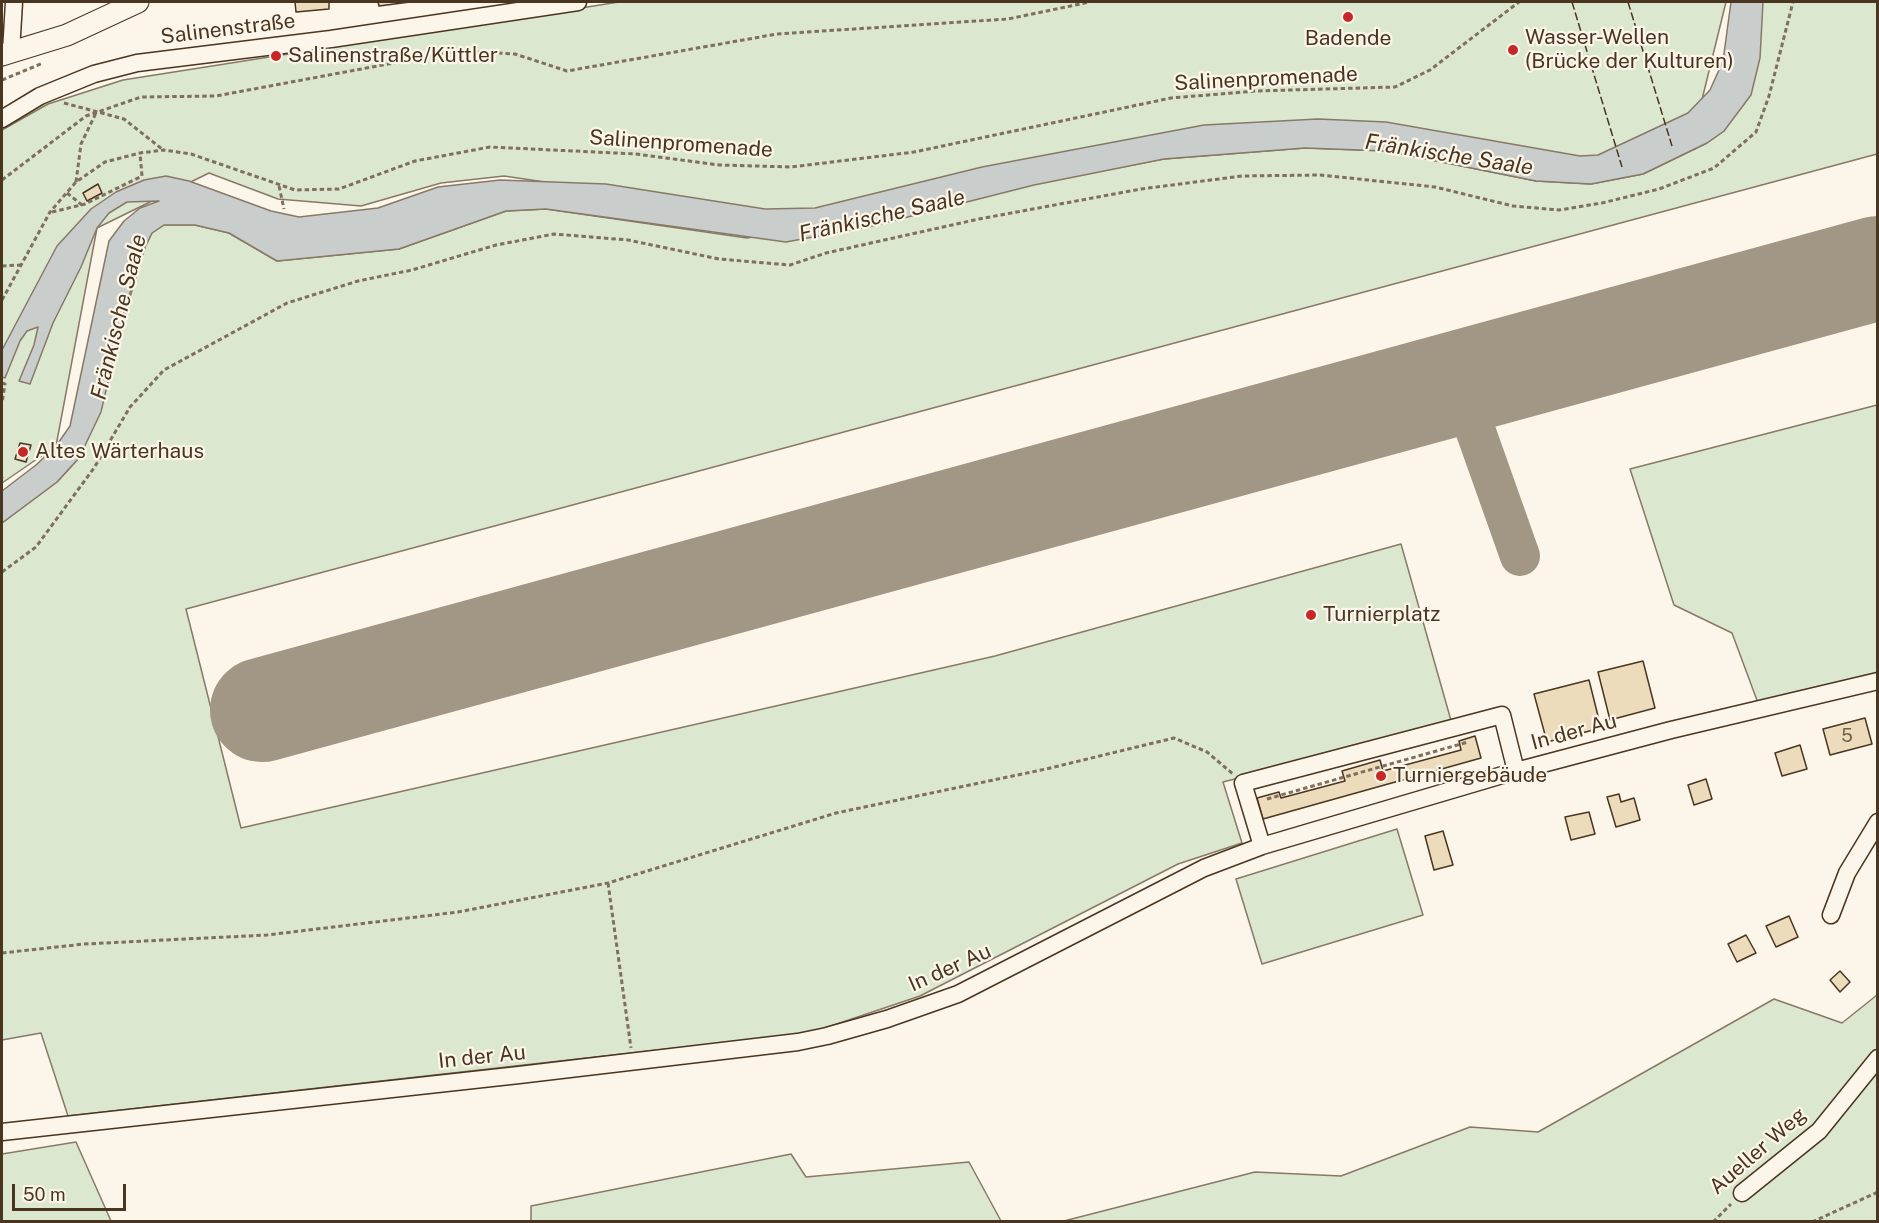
<!DOCTYPE html>
<meta charset="utf-8">
<style>
body{margin:0}
#map{position:relative;width:1879px;height:1223px;overflow:hidden;background:#fbf6e9;font-family:"Public Sans",sans-serif}
canvas{display:block}
.frame{position:absolute;inset:0;border:3px solid #4a3520;pointer-events:none}
.scale{position:absolute;left:12px;top:1184px;width:114px;height:27px;box-sizing:border-box;border:3px solid #4a3520;border-top:0;padding-left:8px;font-size:18px;line-height:21px;white-space:nowrap;color:#4a3520;-webkit-text-stroke:4px #fbf6e9;paint-order:stroke}
</style>
<div id="map">
<canvas width="1879" height="1223"></canvas>
<div class="frame"></div>
<div class="scale">50 m</div>
</div>
<script>
const context = document.querySelector('canvas').getContext('2d');
context.lineJoin = 'round';
function paint(path, color) {
  context.fillStyle = color;
  context.fill(path, 'evenodd');
}
function poly(rows) {
  const path = new Path2D();
  for (const r of rows) {
    path.moveTo(r[0], r[1]);
    for (let i = 2; i < r.length; i += 2) path.lineTo(r[i], r[i + 1]);
  }
  return path;
}
function trace(path, color, width, dash) {
  context.strokeStyle = color;
  context.lineWidth = width;
  context.lineCap = dash ? 'butt' : 'round';
  context.setLineDash(dash || []);
  context.stroke(path);
}
function write(font, color, halo, rows, align = 'center') {
  context.font = font + ' "Public Sans",sans-serif';
  context.lineWidth = 4.5;
  context.setLineDash([]);
  context.textBaseline = 'middle';
  context.strokeStyle = halo;
  context.fillStyle = color;
  for (const [text, x, y, turn = 0] of rows) {
    context.save();
    context.translate(x, y);
    context.rotate((+turn || 0) * Math.PI / 180);
    context.textAlign = isNaN(turn) ? turn : align;
    if (halo) context.strokeText(text, 0, 0);
    context.fillText(text, 0, 0);
    context.restore();
  }
}
const green = poly([
 [619,2,1726,2,1696,124,1605,162,1308,128,803,220,504,176,441,183,361,206,278,199,209,173,97,228,56,446,2,483,2,130,48,104,123,80,619,2],
 [1763,2,1877,2,1877,154,186,609,241,828,995,656,1401,544,1452,724,1223,782,1242,843,1178,864,920,996,810,1033,68,1116,41,1033,2,1040,2,523,57,482,79,458,88,438,145,247,152,233,164,225,195,225,229,233,277,261,399,249,506,211,546,209,747,238,1164,159,1305,148,1387,151,1536,181,1591,184,1643,174,1707,143,1724,131,1763,2],
 [1877,405,1877,674,1758,703,1732,633,1674,605,1630,469,1877,405],
 [1397,829,1423,915,1262,964,1236,879,1397,829],
 [1877,995,1877,1221,1060,1222,1255,1172,1341,1176,1470,1127,1538,1132,1774,999,1842,1023,1877,995],
 [76,1142,111,1221,2,1221,2,1154,76,1142],
 [791,1154,806,1177,969,1162,1001,1221,531,1221,531,1206,791,1154]
]);
paint(green, '#dce7d0');
trace(green, '#887966', 1.5);
const water = poly([
 [1731,2,1763,2,1760,58,1751,95,1724,131,1707,143,1643,174,1591,184,1536,181,1387,151,1305,148,1164,159,1034,185,868,227,786,242,546,209,506,211,399,249,277,261,229,233,195,225,164,225,152,233,145,247,125,308,101,412,79,458,57,482,2,523,2,491,36,465,56,446,70,426,109,241,124,221,140,208,159,201,127,202,109,213,97,228,81,267,53,323,30,384,19,381,34,345,38,327,27,331,20,341,5,378,2,377,2,350,57,246,91,209,116,192,144,180,166,176,189,181,271,211,299,217,378,208,438,187,500,180,606,184,765,209,815,208,982,167,1204,125,1318,119,1386,122,1580,156,1598,155,1688,113,1710,90,1723,61,1731,2]
]);
paint(water, '#c9cecd');
trace(water, '#887966', 1.5);
trace(poly([
 [1459,384,1520,556]
]), '#a29684', 40);
trace(poly([
 [262,710,1878,268]
]), '#a29684', 104);
const building = poly([
 [295,2,329,2,329,9,296,12,295,2],
 [378,2,410,2,379,6,378,2],
 [98,184,102,193,87,201,83,193,98,184],
 [20,443,31,445,26,462,15,459,20,443],
 [1643,661,1655,708,1610,720,1598,672,1643,661],
 [1589,680,1601,728,1547,742,1534,694,1589,680],
 [1865,718,1872,744,1830,755,1823,729,1865,718],
 [1475,736,1481,758,1263,819,1257,798,1279,792,1281,798,1345,781,1342,771,1380,760,1383,771,1461,750,1459,741,1475,736],
 [1800,745,1807,769,1782,776,1775,753,1800,745],
 [1706,779,1712,799,1694,805,1688,785,1706,779],
 [1619,794,1621,802,1634,798,1640,820,1616,827,1607,797,1619,794],
 [1589,812,1595,834,1571,840,1565,817,1589,812],
 [1443,831,1453,865,1434,870,1425,836,1443,831],
 [1789,916,1798,937,1776,947,1766,926,1789,916],
 [1746,935,1756,953,1737,962,1728,944,1746,935],
 [1840,971,1850,982,1840,992,1830,980,1840,971]
]);
paint(building, '#ecdcbc');
trace(building, '#4a3520', 1.5);
const minor = poly([
 [11,52,14,2],
 [2,119,40,96,94,74,137,63,331,39,578,2],
 [1262,846,1243,783,1502,715,1516,771],
 [1831,915,1847,873,1878,822],
 [2,1132,519,1075,798,1042,827,1036,887,1019,958,994,1204,868,1262,846,1516,771,1671,730,1878,681],
 [1742,1193,1819,1131,1878,1058]
]);
const major = poly([
 [2,55,67,35,138,2]
]);
trace(minor, '#4a3520', 19);
trace(major, '#4a3520', 23);
trace(poly([
 [2,80,43,63],
 [64,103,124,119,162,149],
 [2,180,86,116,141,97,216,96,458,51,515,54,567,71,777,34,1008,19,1090,2],
 [76,182,81,144,96,113],
 [279,186,284,209],
 [67,193,82,205],
 [52,212,85,204,142,176,140,153],
 [2,266,20,265],
 [2,300,50,212,76,182,105,162,140,153,164,150,191,154,295,190,339,189,415,161,490,147,636,154,719,165,791,167,914,152,1171,98,1256,91,1395,87,1430,70,1519,2],
 [2,383,5,384,2,403],
 [2,477,2,478],
 [2,572,36,547,94,468,130,407,164,370,287,303,358,281,412,270,496,245,554,234,628,240,719,259,790,265,826,253,979,219,1141,189,1242,176,1320,175,1435,187,1513,206,1559,210,1602,203,1659,189,1714,168,1756,132,1769,96,1793,2],
 [1267,799,1468,742],
 [608,883,631,1048],
 [2,953,84,944,267,935,458,912,608,883,836,813,1046,769,1174,738,1207,752,1233,774],
 [1713,1222,1731,1204],
 [1812,1222,1878,1192]
]), '#7f6f5c', 3, [4.5, 3]);
trace(minor, '#fbf6e9', 16);
trace(major, '#fbf6e9', 21);
trace(poly([
 [1572,2,1622,167],
 [1628,2,1672,146]
]), '#4a3520', 1.5, [8, 3]);
for (const [x, y, r, color] of [
 [1348,17,6,"#c62828"],
 [1513,50,6,"#c62828"],
 [276,56,6,"#c62828"],
 [23,452,6,"#c62828"],
 [1311,615,6,"#c62828"],
 [1381,776,6,"#c62828"]
]) {
  const dot = new Path2D();
  dot.arc(x, y, r, 0, 2 * Math.PI);
  context.fillStyle = color;
  context.fill(dot);
  trace(dot, '#fbf6e9', 2);
}
write('18px', '#725f47', null, [
 ["5",1847,736]
]);
write('21px', '#4a3520', '#fbf6e9', [
 ["Salinenstraße",228,29,-7],
 ["Salinenpromenade",1266,79,-3],
 ["Salinenpromenade",681,144,4],
 ["In der Au",1574,732,-15],
 ["In der Au",950,968,-24],
 ["In der Au",482,1057,-6],
 ["Aueller Weg",1758,1151,-41]
]);
write('21px', '#4a3520', '#fbf6e9', [
 ["Wasser-Wellen",1525,38],
 ["(Brücke der Kulturen)",1525,62],
 ["Badende",1348,39,"center"],
 ["Salinenstraße/Küttler",288,56],
 ["Altes Wärterhaus",35,452],
 ["Turnierplatz",1323,615],
 ["Turniergebäude",1393,776]
], 'left');
write('italic 22px', '#4a3520', '#fbf6e9', [
 ["Fränkische Saale",1449,155,9],
 ["Fränkische Saale",882,216,-13],
 ["Fränkische Saale",119,317,-76]
]);
</script>
